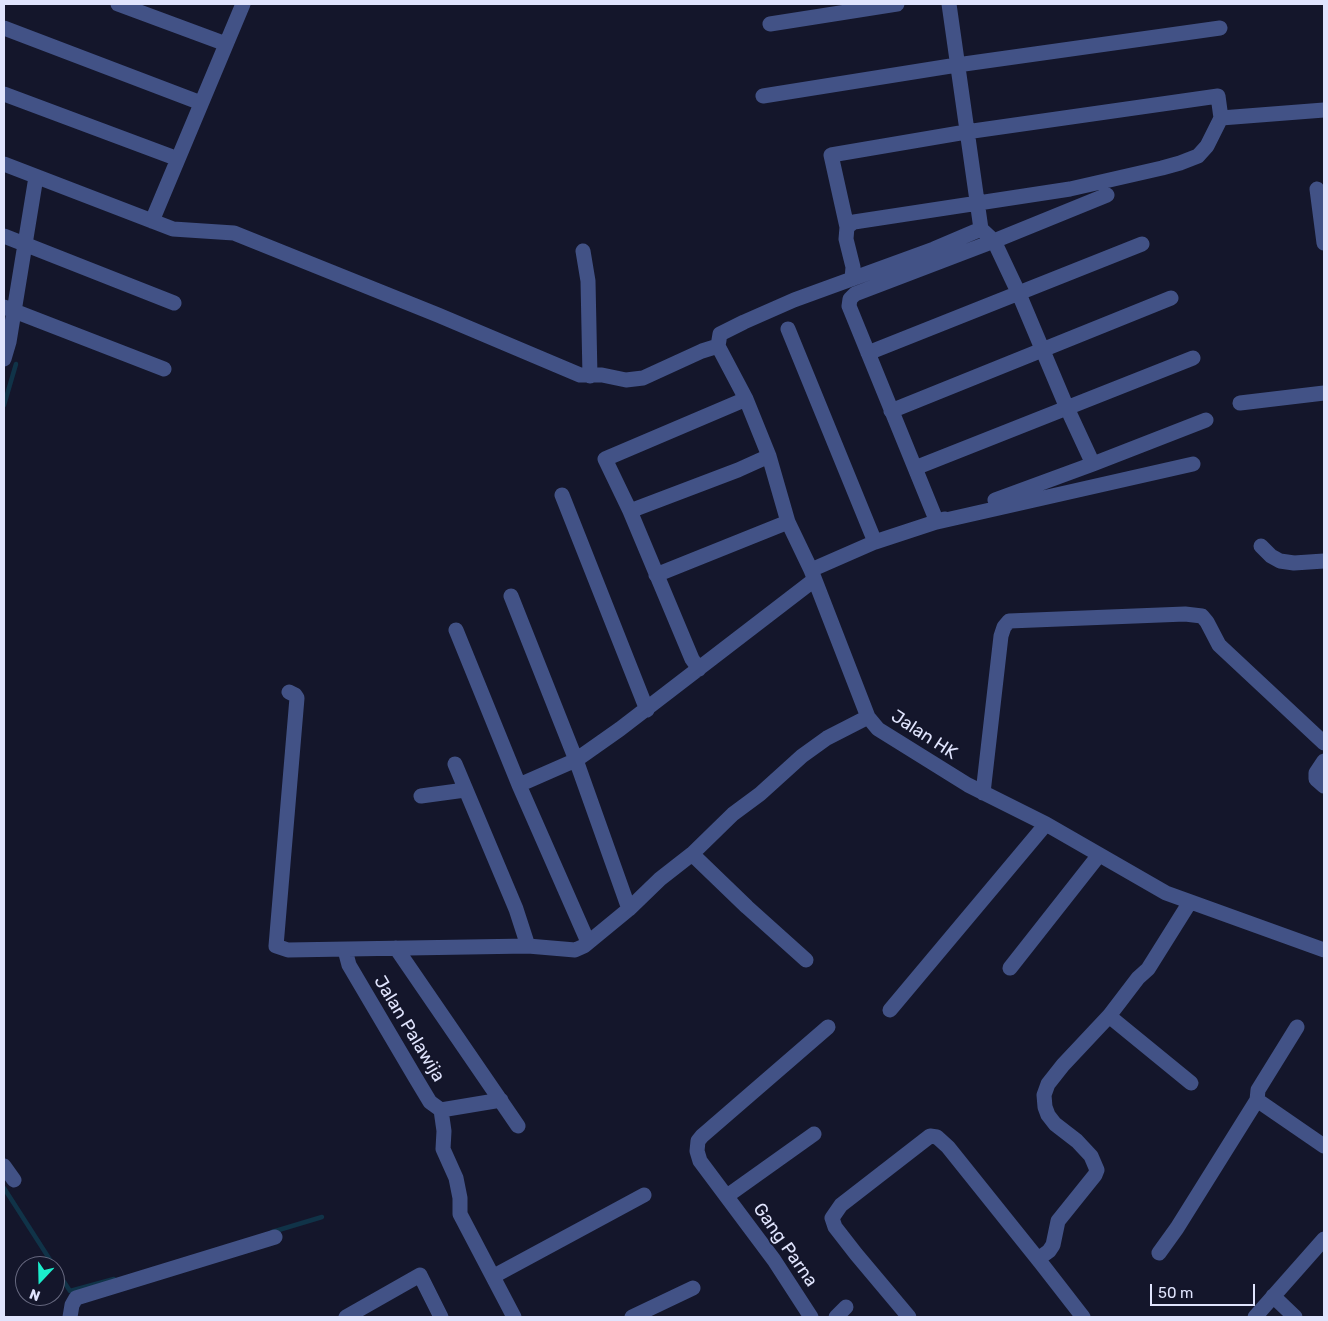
<!DOCTYPE html>
<style>
body{margin:0}
#map{position:relative;width:1328px;height:1321px;overflow:hidden;background:#14162b;font-family:Rubik,sans-serif}
canvas{display:block}
.frame{position:absolute;inset:0;border:5px solid #e0e4fd;pointer-events:none}
.north{position:absolute;left:15px;top:1256px;width:50px;height:50px;box-sizing:border-box;background:#14162b;border:1px solid #66687f;border-radius:50%;rotate:201deg;font-size:14px;font-weight:700;line-height:20px;text-align:center;color:#e0e4fd}
.north::after{content:'';display:block;margin:auto;width:18px;height:22px;background:#1beecc;clip-path:polygon(50% 0,100% 100%,50% 72%,0 100%)}
.scale{position:absolute;left:1150px;top:1284px;width:105px;height:22px;box-sizing:border-box;border:2px solid #e0e4fd;border-top:0;padding-left:6px;font-size:15px;line-height:18px;white-space:nowrap;color:#e0e4fd;-webkit-text-stroke:4px #14162b;paint-order:stroke}
</style>
<div id="map">
<canvas width="1328" height="1321"></canvas>
<div class="frame"></div>
<div class="north">N</div>
<div class="scale">50 m</div>
</div>
<script>
const context = document.querySelector('canvas').getContext('2d');
context.lineJoin = 'round';
function poly(rows) {
  const path = new Path2D();
  for (const r of rows) {
    path.moveTo(r[0], r[1]);
    for (let i = 2; i < r.length; i += 2) path.lineTo(r[i], r[i + 1]);
  }
  return path;
}
function trace(path, color, width, dash) {
  context.strokeStyle = color;
  context.lineWidth = width;
  context.lineCap = dash ? 'butt' : 'round';
  context.setLineDash(dash || []);
  context.stroke(path);
}
function write(font, color, halo, rows, align = 'center') {
  context.font = font + ' Rubik,sans-serif';
  context.lineWidth = 4;
  context.setLineDash([]);
  context.textBaseline = 'middle';
  context.strokeStyle = halo;
  context.fillStyle = color;
  for (const [text, x, y, turn = 0] of rows) {
    context.save();
    context.translate(x, y);
    context.rotate((+turn || 0) * Math.PI / 180);
    context.textAlign = isNaN(turn) ? turn : align;
    if (halo) context.strokeText(text, 0, 0);
    context.fillText(text, 0, 0);
    context.restore();
  }
}
trace(poly([
 [4,405,16,364],
 [4,1188,54,1266],
 [272,1232,322,1217],
 [55,1268,70,1291,114,1279]
]), '#103348', 4.5);
trace(poly([
 [118,4,226,44],
 [949,4,981,229,994,241,1019,294,1067,408,1093,464],
 [770,24,897,4],
 [4,28,201,103],
 [4,94,178,159],
 [763,96,957,65,1220,28],
 [4,164,173,229,234,233,438,315,580,375,602,375,626,380,643,378,702,351,718,346,720,334,744,322,794,300,934,249,981,229],
 [1317,189,1324,243],
 [1107,195,994,241,855,294,850,299,849,306,937,522,1193,464],
 [152,221,243,4],
 [847,227,831,155,966,132,1218,96,1221,118],
 [4,236,174,303],
 [583,251,588,281,590,376],
 [852,279,853,267,846,239,847,227,854,222,1070,189,1162,168,1180,163,1198,156,1207,146,1221,118,1324,110],
 [4,307,164,369],
 [788,329,875,542],
 [718,346,746,399,769,456,788,522,811,570,868,717,878,729,968,785,1046,824,1166,893,1324,950],
 [868,353,1142,244],
 [4,359,9,342,36,177],
 [1240,403,1324,393],
 [891,411,1171,298],
 [915,468,1193,358],
 [562,495,647,710],
 [995,500,1093,464,1206,420],
 [630,511,738,470,769,456],
 [1261,546,1271,556,1280,561,1294,563,1324,561],
 [811,570,875,542,945,519],
 [656,575,788,522],
 [511,596,576,760,629,909],
 [456,630,519,785,576,760,620,729,814,580],
 [699,669,692,659,630,511,605,459,746,399],
 [289,692,295,695,297,698,276,946,288,950,528,946],
 [1324,761,1316,773,1316,779,1324,786],
 [455,764,516,909,528,946,575,950,584,946,629,909,660,879,692,854,733,814,760,794,802,756,827,738,868,717],
 [519,785,588,942],
 [983,793,1001,636,1004,627,1009,621,1185,614,1202,616,1207,622,1219,645,1324,743],
 [421,796,465,790],
 [692,854,747,907,806,960],
 [396,948,518,1126],
 [345,950,349,965,415,1077,430,1102,441,1110,444,1131,443,1149,456,1178,460,1198,460,1214,514,1317],
 [1010,968,1099,855],
 [890,1010,1046,824],
 [1109,1016,1191,1083],
 [1257,1100,1324,1146],
 [441,1110,501,1100],
 [4,1166,14,1180],
 [727,1196,814,1134],
 [1159,1253,1177,1228,1257,1100,1258,1090,1297,1027],
 [1038,1259,1049,1251,1053,1245,1058,1221,1095,1175,1097,1170,1091,1156,1077,1141,1055,1124,1048,1115,1045,1107,1044,1095,1048,1084,1063,1065,1109,1016,1138,978,1148,969,1190,902],
 [494,1276,644,1195],
 [1273,1296,1295,1317],
 [70,1317,72,1305,76,1298,275,1237],
 [346,1317,420,1275,441,1317],
 [632,1317,693,1288],
 [811,1317,774,1260,700,1161,697,1151,698,1141,702,1136,828,1027],
 [836,1317,846,1307],
 [909,1317,856,1254,835,1227,832,1218,841,1205,930,1136,937,1137,948,1147,1041,1263,1083,1317],
 [1255,1317,1324,1239]
]), '#425286', 15);
write('18px', '#e0e4fd', '#14162b', [
 ["Jalan HK",924,735,33],
 ["Jalan Palawija",409,1029,59],
 ["Gang Parna",785,1245,55]
]);
</script>
